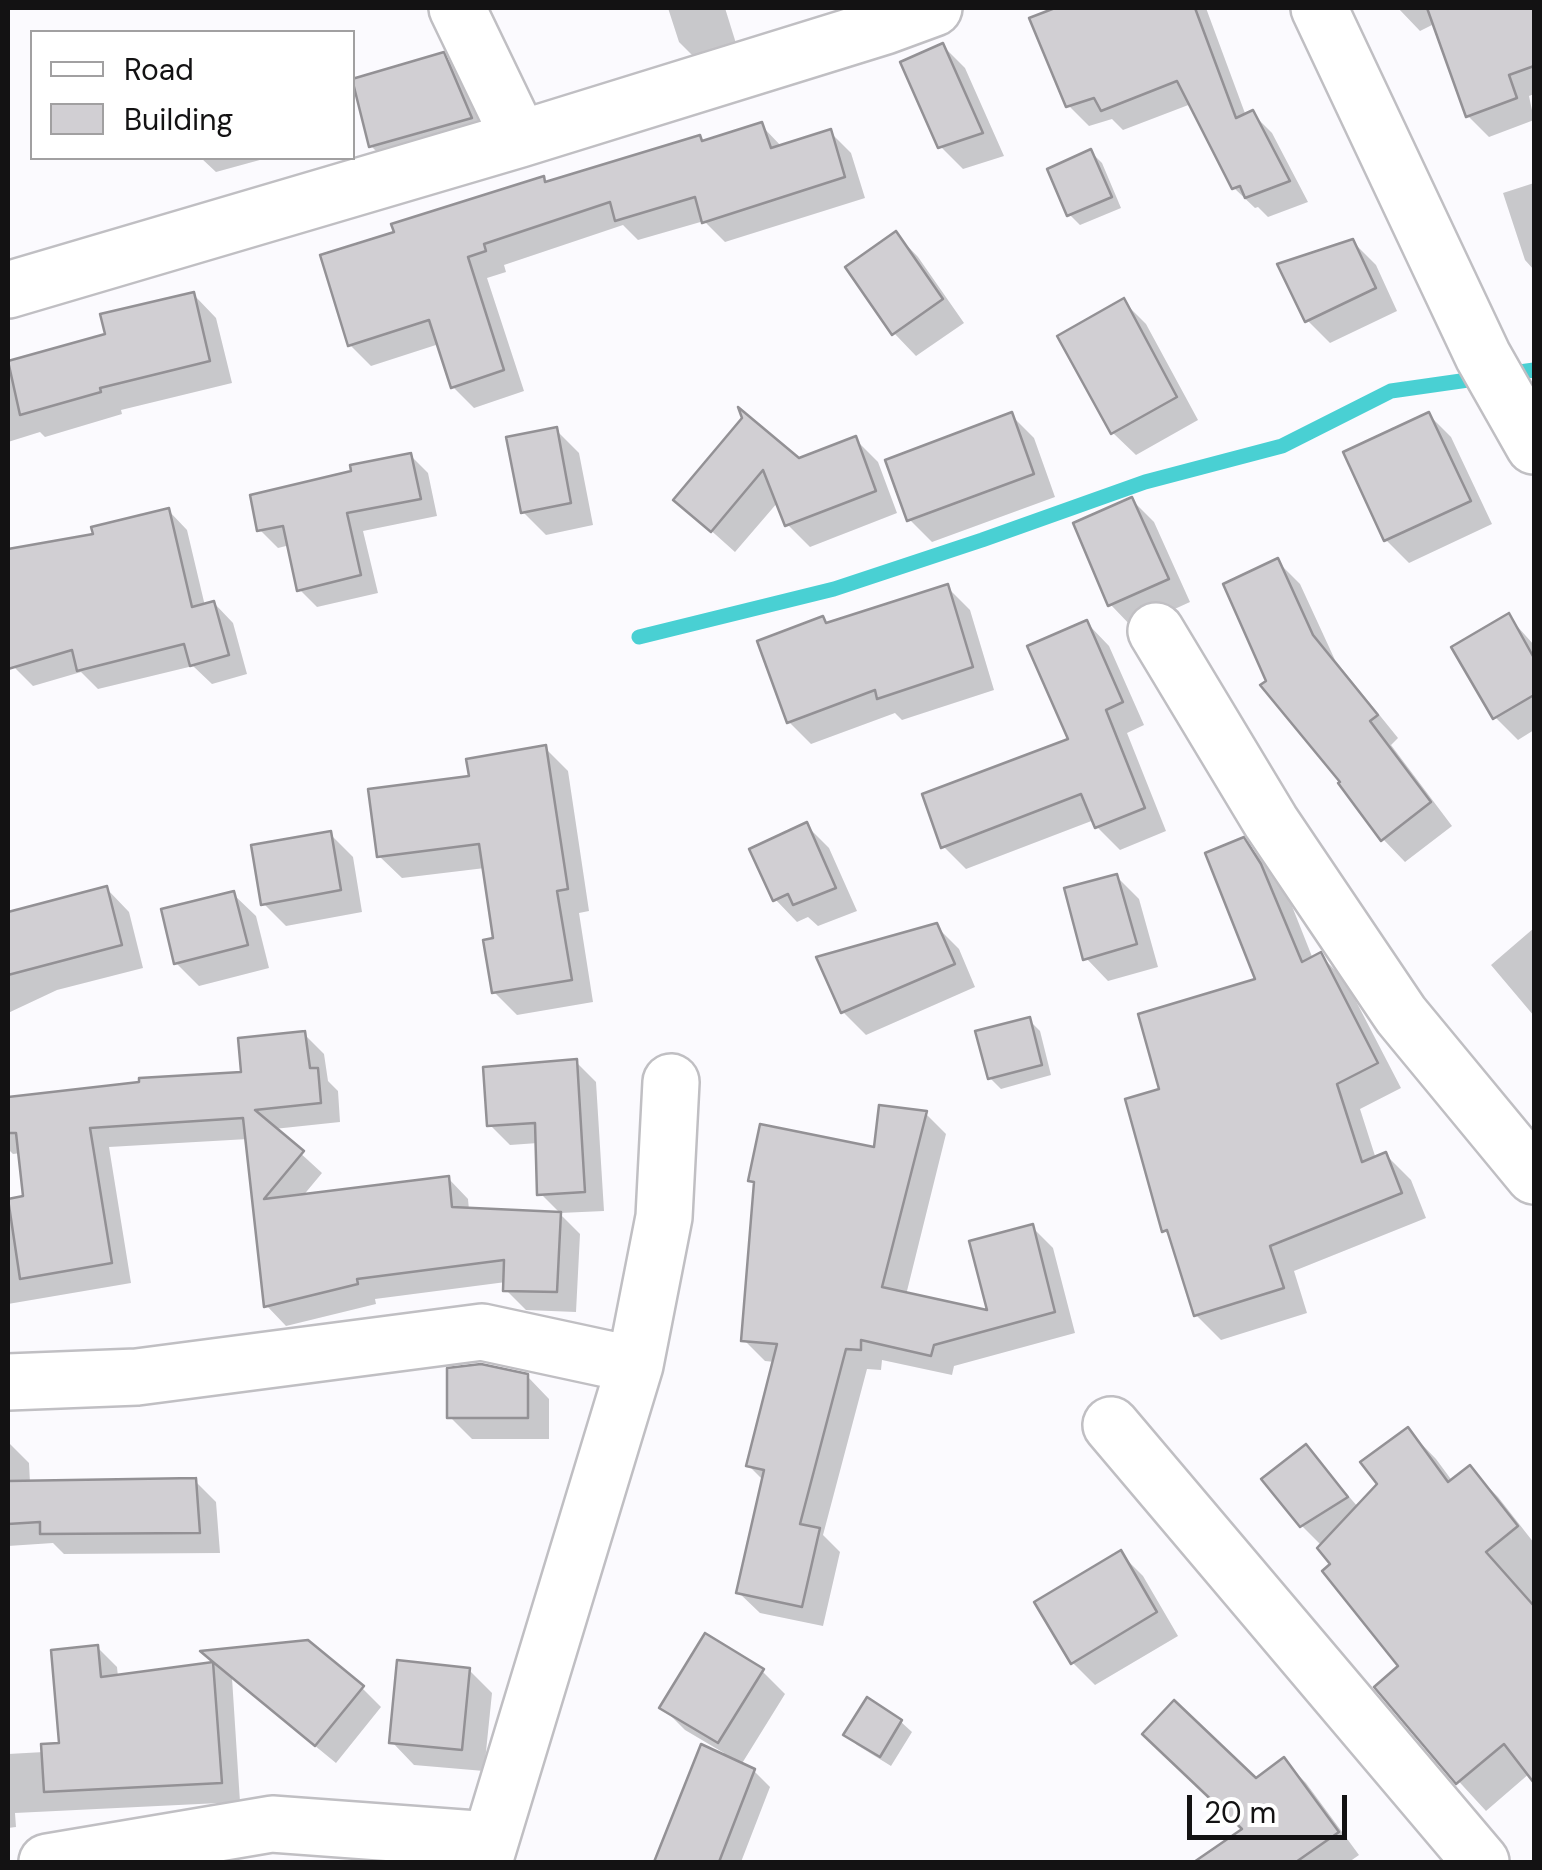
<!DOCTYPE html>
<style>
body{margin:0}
#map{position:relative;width:1542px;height:1870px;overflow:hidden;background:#fbfafe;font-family:"DM Sans",sans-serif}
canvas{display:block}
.frame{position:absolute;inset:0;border:10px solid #131213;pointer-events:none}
.legend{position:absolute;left:30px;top:30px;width:325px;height:130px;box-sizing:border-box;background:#fff;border:2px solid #a1a0a1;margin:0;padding:12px 18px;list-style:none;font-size:30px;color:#131213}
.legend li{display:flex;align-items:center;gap:20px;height:50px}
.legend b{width:50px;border:2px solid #a1a0a1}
.scale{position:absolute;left:1187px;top:1795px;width:160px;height:45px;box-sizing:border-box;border:5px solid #131213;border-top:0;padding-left:12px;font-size:30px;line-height:35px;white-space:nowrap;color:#131213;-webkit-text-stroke:8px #fff;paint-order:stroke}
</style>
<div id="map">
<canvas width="1542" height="1870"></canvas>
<div class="frame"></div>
<ul class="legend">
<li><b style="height:12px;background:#fff"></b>Road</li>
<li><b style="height:28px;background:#d1cfd3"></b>Building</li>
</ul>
<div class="scale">20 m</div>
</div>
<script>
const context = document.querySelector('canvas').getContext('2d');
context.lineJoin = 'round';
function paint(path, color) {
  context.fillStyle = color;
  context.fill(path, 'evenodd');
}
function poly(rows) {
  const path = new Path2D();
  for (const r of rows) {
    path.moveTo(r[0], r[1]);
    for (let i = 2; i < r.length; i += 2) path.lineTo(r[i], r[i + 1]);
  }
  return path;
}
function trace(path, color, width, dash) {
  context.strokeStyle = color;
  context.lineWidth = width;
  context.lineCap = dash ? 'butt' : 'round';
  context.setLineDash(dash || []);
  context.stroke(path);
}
paint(poly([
 [668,8,725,8,739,53,702,65,679,42],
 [1061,8,1206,8,1246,116,1252,113,1272,133,1308,202,1268,217,1258,207,1255,208,1234,188,1191,104,1123,130,1112,119,1089,126,1068,105,1033,19],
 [1398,8,1534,8,1534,94,1529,96,1534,120,1489,137,1468,116,1436,23,1420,31],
 [943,46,965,68,1004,156,963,169,940,146],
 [443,55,466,78,493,141,394,169,371,146],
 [761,125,782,147,830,132,851,153,865,198,725,242,704,221,638,240,623,225,504,265,506,272,487,278,524,391,474,408,453,387,439,344,371,366,350,345,397,234,543,179,548,184,699,138,704,143],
 [1091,152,1102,163,1121,208,1080,225,1069,214],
 [201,158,267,158,216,172],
 [1534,183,1534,270,1525,260,1503,193],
 [896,234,918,257,964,323,916,356,894,333],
 [1353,242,1376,265,1397,311,1330,343,1307,320],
 [194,295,216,318,232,383,121,410,122,414,45,437,40,432,8,442,8,364,108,335],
 [1124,302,1146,324,1198,420,1136,455,1113,433],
 [1428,414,1451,437,1492,524,1409,563,1386,540,1346,453],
 [1011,415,1034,438,1055,497,932,542,909,519],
 [745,418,799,461,855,439,878,462,897,513,810,547,787,524,778,502,735,552,677,500],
 [556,430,579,453,593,525,546,535,523,512],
 [410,455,428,473,437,516,363,531,378,593,317,607,299,589,290,545,278,548,260,530],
 [1132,500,1154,522,1190,602,1133,628,1111,605,1076,524],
 [168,510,187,530,205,606,214,603,233,623,247,674,212,684,193,666,98,689,81,672,33,686,14,667,12,659,8,660,8,552,96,536],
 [1277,561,1300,584,1335,660,1398,738,1391,745,1452,826,1405,862,1383,839,1269,681],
 [947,587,970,610,994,690,902,720,895,713,811,744,789,722,823,619,829,625],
 [1508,616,1534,645,1534,730,1518,740,1495,717],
 [1087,623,1109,646,1144,725,1127,733,1166,831,1120,850,1097,827,1094,820,966,869,943,846,1071,740],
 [545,748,568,771,589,911,579,913,593,1002,517,1015,494,992,496,940,485,868,402,878,379,856,471,778],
 [806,825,829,848,857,911,818,926,808,917,797,922,775,899],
 [330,834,353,857,362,912,286,926,263,903],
 [1243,840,1268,865,1286,891,1313,959,1320,955,1345,980,1401,1088,1360,1109,1376,1159,1386,1155,1411,1180,1426,1218,1294,1271,1307,1313,1221,1340,1196,1315,1172,1239,1164,1230,1162,1091,1258,981],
 [1116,876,1139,899,1158,967,1108,981,1086,958],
 [107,889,129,912,143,968,57,990,8,1013,8,905,12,914],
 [233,894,256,916,269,968,199,986,176,963],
 [936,926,959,949,975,987,866,1035,843,1012],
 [1534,928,1534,1016,1491,965],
 [1029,1020,1040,1031,1051,1075,1001,1089,990,1078],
 [304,1034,324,1054,328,1081,338,1091,340,1122,274,1129,322,1173,302,1197,448,1178,468,1199,469,1210,560,1214,580,1234,576,1312,526,1310,506,1290,506,1282,375,1299,376,1304,286,1326,266,1305,248,1139,109,1147,131,1283,8,1304,8,1222,13,1221,26,1198,21,1153,13,1154,8,1149,8,1099,244,1074],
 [576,1062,596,1082,604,1211,560,1213,540,1193,538,1143,510,1145,490,1125],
 [925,1113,946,1134,906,1295,991,1314,1032,1227,1053,1248,1075,1333,954,1366,952,1375,882,1360,881,1370,867,1369,823,1535,840,1552,823,1626,760,1613,738,1592,764,1481,748,1465,775,1362,765,1361,744,1340,756,1186,751,1180,876,1150],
 [527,1376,549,1399,549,1439,472,1439,450,1417],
 [1408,1430,1436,1459,1453,1482,1470,1469,1498,1497,1534,1543,1534,1666,1513,1690,1534,1677,1534,1779,1530,1773,1486,1811,1429,1749,1401,1667,1322,1546,1301,1525,1306,1447,1358,1507,1381,1484],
 [8,1442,29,1463,30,1483,195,1481,216,1502,220,1553,64,1554,53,1543,8,1546],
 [1120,1553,1143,1576,1178,1636,1095,1685,1073,1663],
 [98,1648,117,1667,118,1677,216,1664,362,1688,381,1707,336,1763,232,1678,240,1802,15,1813,16,1827,8,1828,8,1754,44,1752,62,1745],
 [469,1670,492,1693,484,1771,414,1765,392,1742],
 [762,1671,785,1694,741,1765,754,1771,770,1787,741,1862,657,1862,702,1747,722,1756,724,1753,685,1730,662,1707],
 [901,1722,912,1732,891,1766,857,1745,846,1734],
 [1284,1761,1306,1783,1359,1855,1349,1862,1198,1862,1245,1830,1256,1782]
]), '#0003');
trace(poly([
 [1505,374,1534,370],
 [639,637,834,589,982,540,1145,482,1282,446,1391,391,1482,378]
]), '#49d0d3', 15);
const building = poly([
 [1055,8,1195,8,1236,118,1253,110,1290,181,1245,198,1240,186,1232,189,1177,81,1101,111,1094,98,1066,107,1029,18,1055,8],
 [1427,8,1534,8,1534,66,1509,75,1517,98,1466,117,1427,8],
 [943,43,983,133,938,148,900,62,943,43],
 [444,52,472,118,369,147,352,79,444,52],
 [762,122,771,148,831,129,845,177,702,223,695,197,615,221,610,202,484,244,486,251,468,257,504,370,451,388,429,320,348,346,320,255,394,232,391,224,544,176,545,182,700,135,702,141,762,122],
 [1091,149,1112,197,1067,216,1047,169,1091,149],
 [896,231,943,299,892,335,845,267,896,231],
 [1353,239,1376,288,1305,322,1277,264,1353,239],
 [194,292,210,361,100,388,101,392,20,415,8,361,105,334,100,314,194,292],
 [1124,298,1177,397,1111,434,1057,336,1124,298],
 [738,407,799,458,856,436,876,491,785,526,763,470,711,532,673,500,742,418,738,407],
 [1012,412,1034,474,907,521,885,460,1012,412],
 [1429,412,1471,501,1384,541,1343,452,1429,412],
 [557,427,571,503,521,513,506,437,557,427],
 [411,453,421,499,347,513,361,575,297,591,283,526,257,531,250,495,351,471,350,465,411,453],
 [1132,497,1169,579,1108,606,1073,523,1132,497],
 [169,508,192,607,214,601,229,655,190,666,184,644,77,671,72,650,8,669,8,549,93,534,91,527,169,508],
 [1278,558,1313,635,1378,715,1370,721,1431,802,1381,841,1338,783,1340,782,1260,685,1266,681,1223,584,1278,558],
 [948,584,973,667,877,699,875,690,787,723,757,641,823,616,826,623,948,584],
 [1509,613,1534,658,1534,695,1493,719,1451,647,1509,613],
 [1087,620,1123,702,1106,710,1145,808,1095,828,1081,794,941,848,922,794,1068,739,1027,646,1087,620],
 [546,745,568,889,557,891,572,980,492,993,483,940,493,938,479,844,377,857,368,789,469,776,466,759,546,745],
 [807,822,836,888,793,905,788,894,773,901,749,849,807,822],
 [331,831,341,890,261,905,251,845,331,831],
 [1244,837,1261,864,1302,962,1321,952,1378,1063,1337,1084,1362,1162,1386,1152,1402,1193,1270,1246,1284,1288,1194,1316,1167,1230,1162,1232,1125,1099,1159,1089,1138,1014,1255,979,1205,853,1244,837],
 [1117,874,1137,944,1083,960,1064,888,1117,874],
 [107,886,122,945,8,975,8,912,107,886],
 [234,891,248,945,174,964,161,909,234,891],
 [937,923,955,964,841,1013,816,957,937,923],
 [1030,1017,1042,1065,988,1079,975,1031,1030,1017],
 [305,1031,310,1068,318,1068,321,1103,255,1110,304,1151,264,1199,449,1176,452,1207,561,1212,557,1292,503,1291,504,1260,357,1279,358,1284,264,1307,243,1118,90,1128,112,1263,20,1279,8,1199,23,1196,16,1133,8,1133,8,1097,139,1082,139,1078,241,1072,238,1038,305,1031],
 [577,1059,585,1192,537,1195,535,1123,487,1126,483,1067,577,1059],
 [879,1105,927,1111,882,1287,987,1310,969,1241,1033,1224,1055,1312,934,1345,931,1356,861,1340,861,1350,846,1349,800,1524,820,1528,802,1607,736,1593,764,1470,746,1466,777,1344,741,1341,754,1182,748,1181,760,1124,874,1147,879,1105],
 [481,1364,528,1374,528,1418,447,1418,447,1368,481,1364],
 [1408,1427,1448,1482,1470,1465,1518,1526,1486,1552,1534,1606,1534,1783,1504,1744,1456,1784,1374,1687,1398,1666,1322,1571,1330,1564,1317,1548,1377,1484,1360,1462,1408,1427],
 [1306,1444,1348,1497,1300,1527,1261,1479,1306,1444],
 [196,1478,200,1533,40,1534,40,1522,8,1524,8,1481,196,1478],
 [1121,1550,1157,1612,1071,1664,1034,1602,1121,1550],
 [705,1633,764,1669,718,1743,659,1708,705,1633],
 [308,1640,364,1686,315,1746,213,1662,222,1783,44,1792,41,1744,59,1743,51,1650,98,1645,101,1677,213,1662,200,1651,308,1640],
 [397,1660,470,1668,462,1750,389,1743,397,1660],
 [867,1697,902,1720,880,1757,843,1735,867,1697],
 [1174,1700,1256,1778,1284,1757,1339,1832,1296,1862,1194,1862,1242,1829,1142,1734,1174,1700],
 [701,1744,755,1769,719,1862,654,1862,701,1744]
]);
paint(building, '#d1cfd3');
trace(building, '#939195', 2.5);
const street = poly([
 [457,8,520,139],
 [1319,8,1483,356,1534,446],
 [8,290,520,139,885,26,934,8],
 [1156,631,1271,822,1401,1015,1534,1176],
 [8,1382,137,1377,482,1332,635,1365],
 [1111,1425,1481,1862],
 [47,1862,272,1824,490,1840],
 [484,1862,635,1365,664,1217,671,1082]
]);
trace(street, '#c0bfc3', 60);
trace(street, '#fff', 55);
</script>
